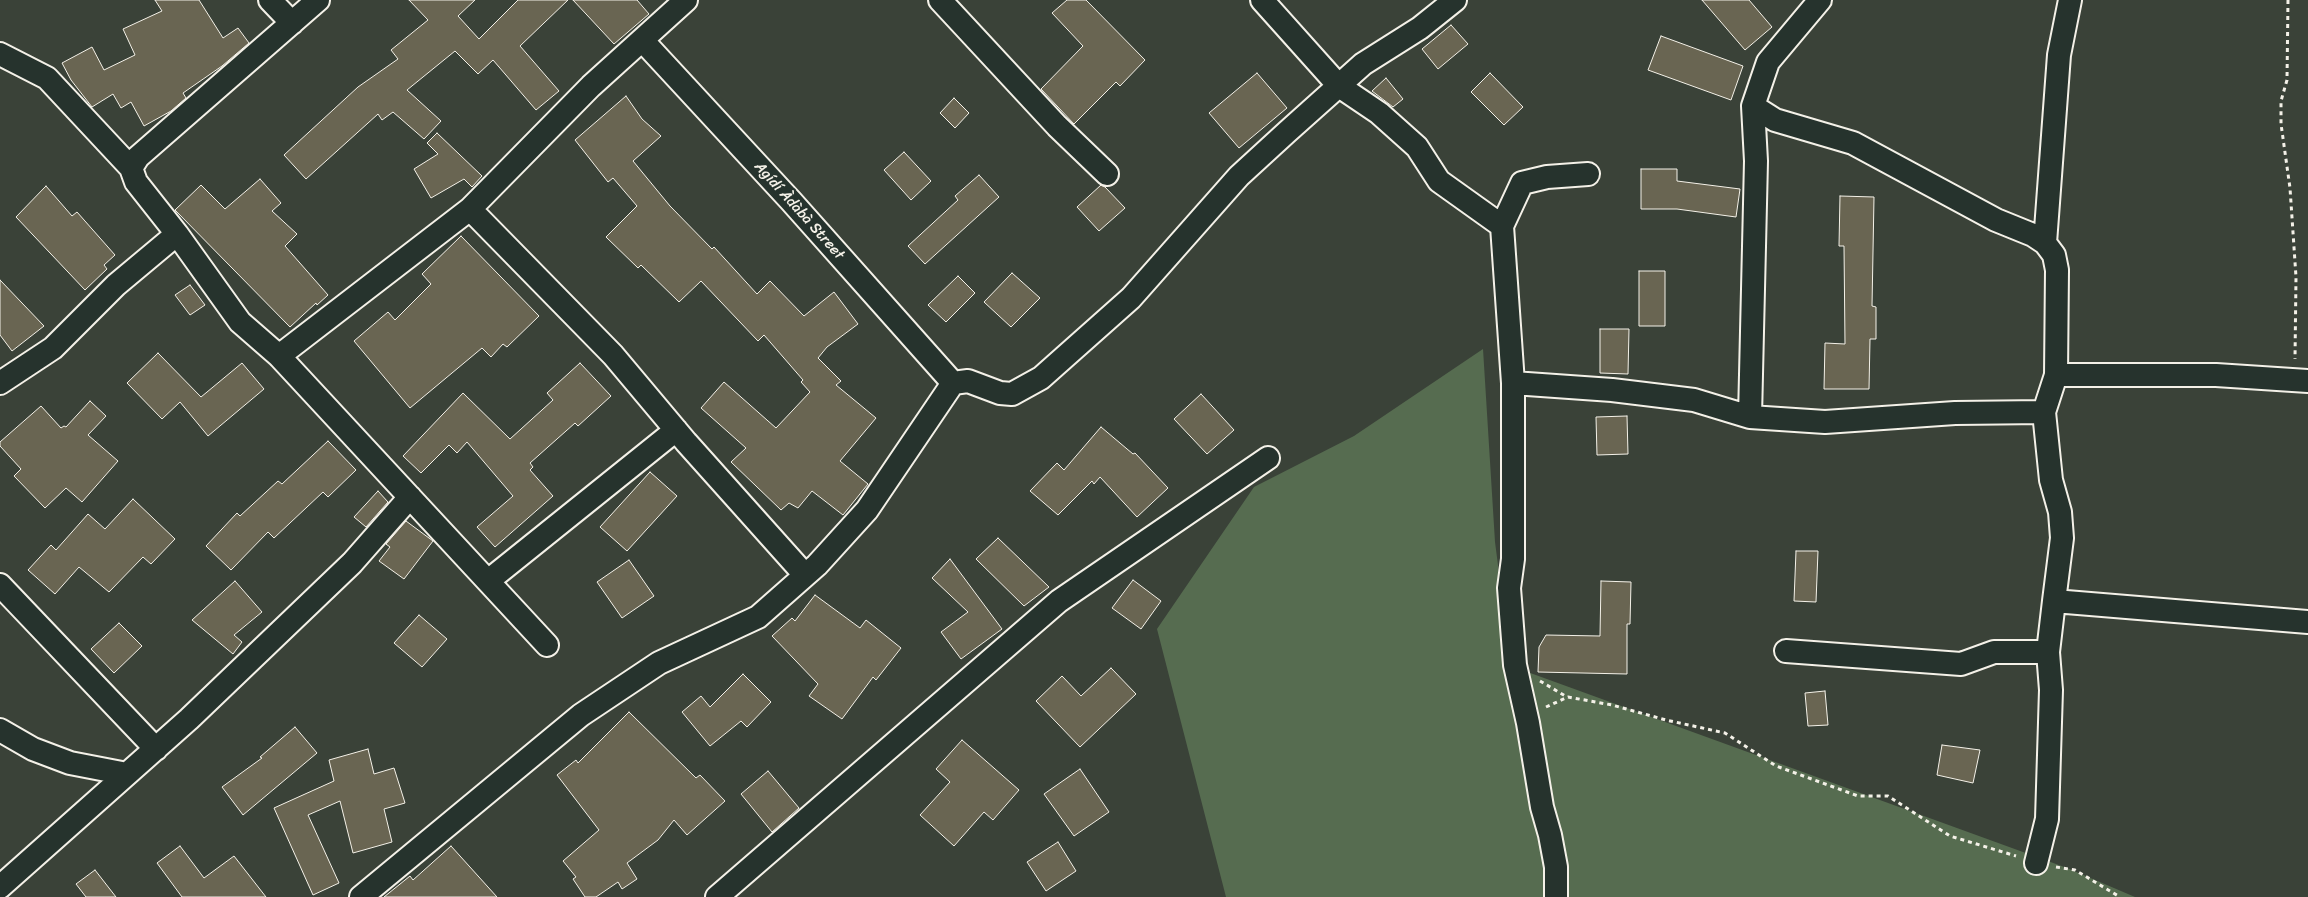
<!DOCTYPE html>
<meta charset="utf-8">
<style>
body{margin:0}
canvas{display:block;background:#3a4238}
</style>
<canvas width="2308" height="897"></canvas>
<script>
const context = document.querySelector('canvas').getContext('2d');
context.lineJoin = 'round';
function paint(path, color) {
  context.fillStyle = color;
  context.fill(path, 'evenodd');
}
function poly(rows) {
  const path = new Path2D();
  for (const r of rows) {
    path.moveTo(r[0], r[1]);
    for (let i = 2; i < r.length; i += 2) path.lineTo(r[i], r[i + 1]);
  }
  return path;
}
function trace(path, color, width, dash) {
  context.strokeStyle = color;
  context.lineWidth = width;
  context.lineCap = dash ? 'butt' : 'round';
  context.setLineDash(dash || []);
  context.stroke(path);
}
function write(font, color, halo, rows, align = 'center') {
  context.font = font + ' Sriracha,sans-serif';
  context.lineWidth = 4.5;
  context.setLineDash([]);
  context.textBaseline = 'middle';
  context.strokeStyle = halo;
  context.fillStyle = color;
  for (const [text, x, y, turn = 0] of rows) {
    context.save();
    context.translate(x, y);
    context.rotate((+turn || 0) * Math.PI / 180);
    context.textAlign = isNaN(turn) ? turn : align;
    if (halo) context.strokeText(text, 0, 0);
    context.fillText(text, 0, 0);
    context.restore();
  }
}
paint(poly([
 [1483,349,1495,542,1511,666,2067,868,2135,897,1226,897,1157,629,1254,487,1354,436]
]), '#566c50');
const building = poly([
 [155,0,199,0,223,38,238,28,249,43,222,66,183,93,186,98,171,111,144,126,131,102,121,108,113,94,92,107,71,80,62,63,92,47,104,70,135,55,123,29,162,11,155,0],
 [409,0,475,0,458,16,479,39,518,0,568,0,520,46,559,91,536,110,493,60,478,74,455,51,407,90,441,121,424,139,393,112,382,120,378,114,306,179,284,155,358,87,398,59,391,50,428,20,409,0],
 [573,0,637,0,649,14,614,44,573,0],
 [1067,0,1086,0,1145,60,1120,86,1116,82,1074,124,1041,89,1083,46,1052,13,1067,0],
 [1702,0,1749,0,1772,27,1745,50,1702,0],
 [1451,25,1468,44,1438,69,1422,49,1451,25],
 [1661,36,1743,66,1731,100,1648,70,1661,36],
 [1257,73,1287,108,1239,148,1209,113,1257,73],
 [1490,73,1523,107,1504,125,1471,92,1490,73],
 [1386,78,1403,99,1393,107,1372,91,1386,78],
 [626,96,642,119,661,136,633,161,670,206,712,249,714,247,757,294,770,281,804,316,834,292,858,324,827,347,818,358,841,381,836,385,876,418,840,461,868,484,843,515,812,491,798,508,789,503,781,510,731,462,746,448,701,408,724,382,776,428,810,392,801,382,803,380,764,335,758,341,701,281,679,302,641,265,638,268,606,237,637,206,613,178,608,182,575,140,626,96],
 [954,98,969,113,955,128,940,113,954,98],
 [437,133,482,176,472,187,464,179,431,198,414,169,438,154,427,143,437,133],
 [904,152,931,181,911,200,884,170,904,152],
 [1641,169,1677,169,1677,181,1740,189,1736,217,1677,209,1641,209,1641,169],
 [979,175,999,197,925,264,908,246,958,200,955,196,979,175],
 [260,179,281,203,272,211,297,234,285,246,328,295,317,305,316,303,290,327,175,210,201,185,225,209,260,179],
 [1101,185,1105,187,1125,208,1099,231,1077,207,1101,185],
 [46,186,72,216,77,212,115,255,104,265,107,269,85,290,16,217,46,186],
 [1840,196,1874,197,1872,306,1876,307,1876,339,1870,339,1869,389,1824,389,1825,343,1845,344,1844,246,1839,246,1840,196],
 [461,236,539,316,507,347,503,344,491,357,482,348,410,408,354,341,388,312,395,320,431,284,422,274,461,236],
 [1639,271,1665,271,1665,326,1639,326,1639,271],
 [1012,273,1040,298,1011,327,984,302,1012,273],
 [958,276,975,293,946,322,928,305,958,276],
 [0,280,44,326,12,351,0,335,0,280],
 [190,285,205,305,190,315,175,295,190,285],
 [1600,329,1629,329,1628,374,1600,373,1600,329],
 [158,353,201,397,242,363,264,389,208,436,180,402,162,419,127,383,158,353],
 [580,363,611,396,578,426,575,423,530,463,533,467,530,470,553,496,495,547,477,527,513,496,467,442,457,453,449,445,421,473,403,456,463,393,510,439,553,400,547,393,580,363],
 [1201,394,1234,430,1207,454,1174,419,1201,394],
 [90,401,106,416,88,435,118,461,82,502,66,488,45,508,14,476,21,469,0,446,0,442,41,406,61,428,64,426,66,427,90,401],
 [1627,416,1628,454,1597,455,1596,417,1627,416],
 [1101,427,1133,454,1135,453,1168,488,1137,517,1100,477,1094,484,1092,481,1058,515,1030,491,1057,463,1064,470,1101,427],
 [328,441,356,470,328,497,323,492,274,538,268,532,231,570,206,546,237,513,240,516,278,481,282,484,328,441],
 [650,472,677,496,627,551,600,527,650,472],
 [378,491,388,502,366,527,354,517,378,491],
 [133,499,175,539,151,564,143,557,109,592,79,567,55,594,28,570,51,545,56,550,88,514,105,529,133,499],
 [406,521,433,541,404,579,379,561,390,547,386,544,406,521],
 [998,538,1049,587,1024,606,976,559,998,538],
 [1796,551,1818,551,1816,602,1794,601,1796,551],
 [950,559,1002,629,961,659,941,632,968,612,932,578,950,559],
 [629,560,654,596,622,618,597,582,629,560],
 [1133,580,1161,601,1141,629,1112,608,1133,580],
 [235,581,262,612,234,635,242,642,233,654,192,620,235,581],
 [1601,581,1631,582,1630,624,1627,624,1627,674,1538,672,1539,647,1546,635,1600,636,1601,581],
 [815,595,860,628,866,620,901,648,876,680,873,677,842,719,809,696,818,684,772,636,792,618,795,621,815,595],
 [419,615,447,639,422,667,394,643,419,615],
 [119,623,142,646,114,673,91,649,119,623],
 [1111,668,1136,694,1080,747,1036,701,1062,676,1081,696,1111,668],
 [743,674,771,702,747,727,741,721,710,746,682,712,701,696,710,707,743,674],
 [1825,691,1828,725,1808,726,1805,693,1825,691],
 [629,712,696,778,700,775,725,801,687,835,674,820,658,840,627,863,637,879,622,889,618,882,596,897,585,897,573,879,576,877,563,861,599,830,557,775,576,760,578,763,629,712],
 [295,727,317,753,243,815,222,787,262,758,260,757,295,727],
 [962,740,1019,790,993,820,984,812,954,846,920,815,950,782,936,769,962,740],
 [1942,745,1980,750,1973,783,1937,775,1942,745],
 [368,749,374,774,394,768,405,803,384,809,392,842,353,853,340,801,308,815,339,883,313,895,274,808,334,781,329,760,368,749],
 [1080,769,1109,812,1074,836,1044,794,1080,769],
 [768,771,799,808,772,832,741,794,768,771],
 [1058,842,1076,871,1046,891,1027,862,1058,842],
 [180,846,204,878,234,856,266,897,182,897,157,863,180,846],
 [451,846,497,897,384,897,410,876,413,880,451,846],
 [95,870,116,897,86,897,76,884,95,870]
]);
paint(building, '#696552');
trace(building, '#f4f1e8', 1);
const minor = poly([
 [270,0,292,23],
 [318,0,138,157,131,168,136,182,177,234,240,322,279,356,547,645],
 [940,0,1057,126,1107,174],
 [1262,0,1339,86,1379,113,1417,147,1439,181,1502,226],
 [643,41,791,201,953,383],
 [0,54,47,78,131,168],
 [1753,106,1768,62,1820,0],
 [470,209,613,355,686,442,805,575],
 [2045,243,2059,55,2070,0],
 [279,356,470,209,591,86,686,0],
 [2056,375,2216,375,2308,381],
 [0,383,53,348,116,285,177,234],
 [1513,383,1612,390,1694,400,1750,417,1825,422,1955,413,2044,412],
 [1750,417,1756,161,1753,106,1775,120,1853,143,1996,220,2033,235,2045,243,2054,255,2057,270,2056,375,2044,412,2051,480,2060,512,2062,538,2054,601],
 [488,581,676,430],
 [0,585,156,749],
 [1786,651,1961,664,1994,652,2048,652],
 [0,730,33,749,70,763,127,774],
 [2036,863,2047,819,2051,690,2048,652,2054,601,2308,622],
 [0,887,189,719,352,563,410,497],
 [361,897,581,715,659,663,758,617,817,565,867,510,953,383,968,381,1000,393,1012,394,1041,378,1131,298,1239,176,1287,132,1363,64,1420,28,1455,0],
 [717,897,1059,601,1268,458],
 [1556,897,1556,867,1550,835,1542,807,1528,723,1515,665,1509,588,1513,559,1513,383,1502,226,1522,183,1547,177,1588,174]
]);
trace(minor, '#f4f1e8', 26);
trace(poly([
 [2288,0,2287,80,2281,101,2281,124,2290,188,2296,277,2295,359],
 [1540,681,1567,697],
 [1546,707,1568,697,1612,705,1666,720,1725,733,1776,766,1858,796,1888,796,1950,836,2016,856],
 [2056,867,2075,870,2120,897]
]), '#f4f1e8', 3, [4, 4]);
trace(minor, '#26332d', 22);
write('15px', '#f4f1e8', '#26332d', [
 ["Agídí Àdàbà Street",799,211,48]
]);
</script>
